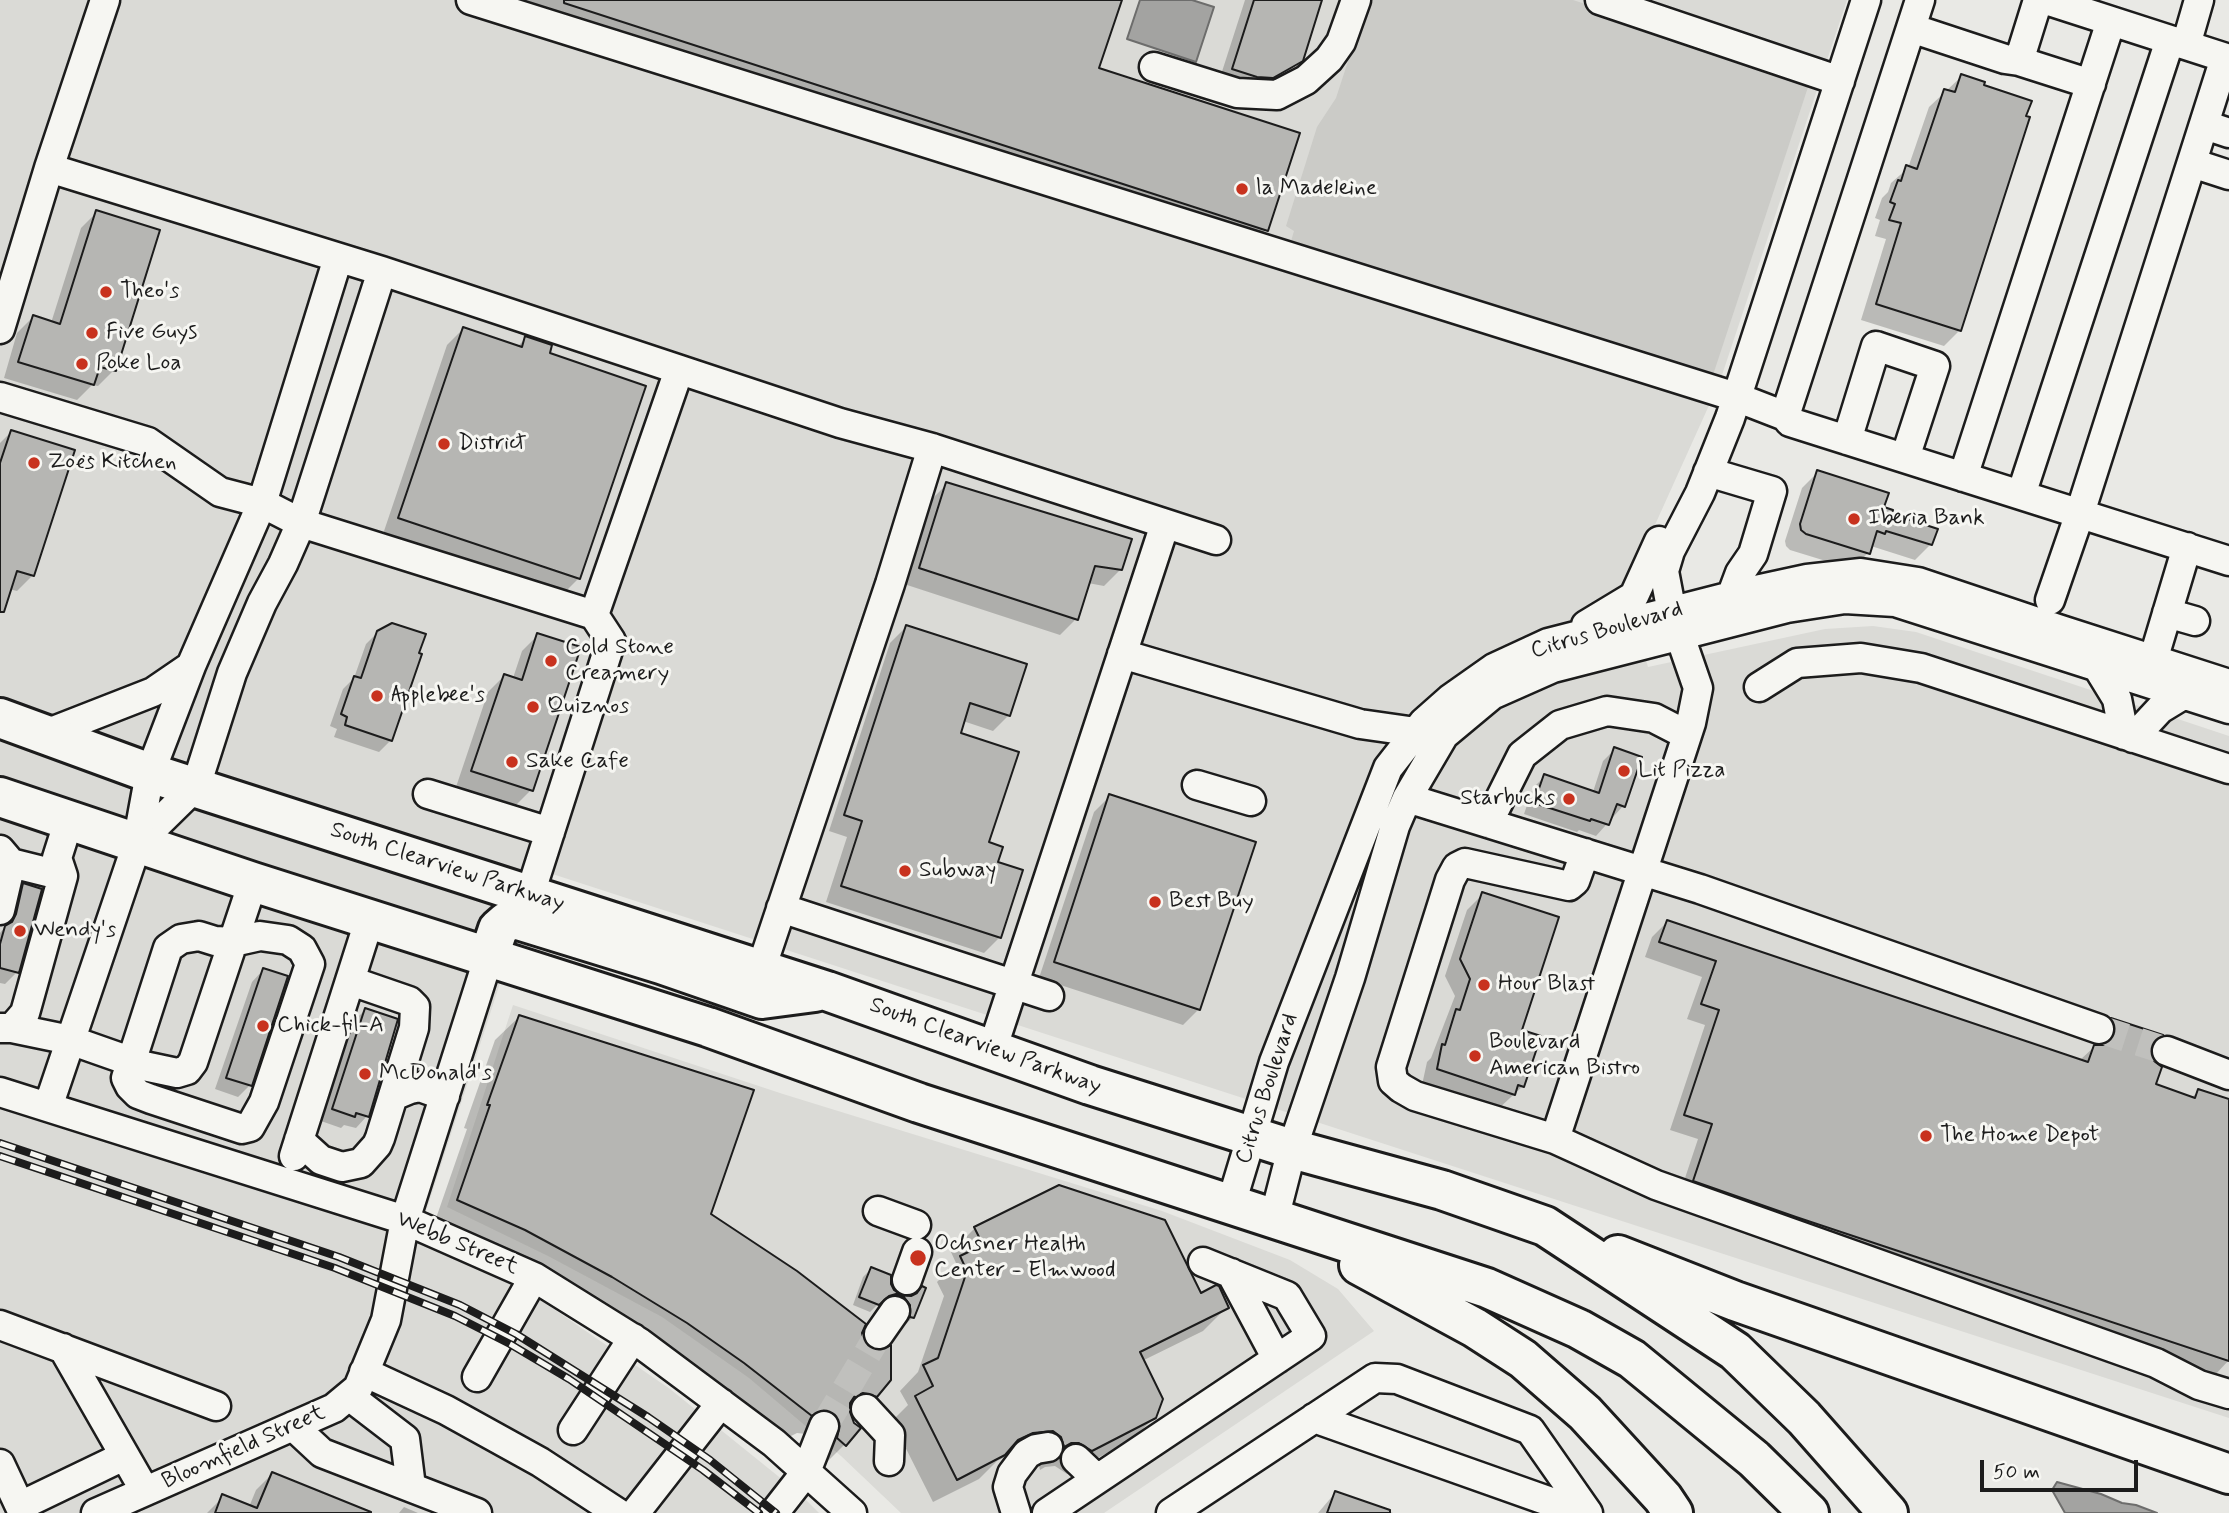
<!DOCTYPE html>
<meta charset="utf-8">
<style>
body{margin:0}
#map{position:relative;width:2229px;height:1513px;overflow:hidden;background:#e9e9e5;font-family:Mynerve,sans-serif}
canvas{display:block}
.scale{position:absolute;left:1980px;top:1460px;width:158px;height:32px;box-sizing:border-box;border:4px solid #1c1c1c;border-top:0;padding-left:9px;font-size:21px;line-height:24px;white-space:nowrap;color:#1c1c1c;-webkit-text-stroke:5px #f6f6f2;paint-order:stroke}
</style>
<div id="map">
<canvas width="2229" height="1513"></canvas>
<div class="scale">50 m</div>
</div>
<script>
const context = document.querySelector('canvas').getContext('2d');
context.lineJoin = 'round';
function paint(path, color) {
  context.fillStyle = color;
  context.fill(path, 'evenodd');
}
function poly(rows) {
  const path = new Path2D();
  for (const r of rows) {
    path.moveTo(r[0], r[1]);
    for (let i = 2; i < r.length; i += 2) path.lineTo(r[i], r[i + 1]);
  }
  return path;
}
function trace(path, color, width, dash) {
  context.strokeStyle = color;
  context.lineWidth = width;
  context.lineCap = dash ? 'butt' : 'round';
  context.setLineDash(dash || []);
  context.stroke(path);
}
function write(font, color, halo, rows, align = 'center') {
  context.font = font + ' Mynerve,sans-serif';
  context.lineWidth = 6;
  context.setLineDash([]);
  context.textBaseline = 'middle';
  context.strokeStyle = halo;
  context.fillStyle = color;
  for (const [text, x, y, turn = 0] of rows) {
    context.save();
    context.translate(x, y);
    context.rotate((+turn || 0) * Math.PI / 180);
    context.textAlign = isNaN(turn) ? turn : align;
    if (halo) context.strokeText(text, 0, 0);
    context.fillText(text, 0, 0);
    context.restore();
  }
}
paint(poly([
 [0,0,1847,0,1720,381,1626,589,1648,667,1825,629,1873,626,1916,632,2229,736,2229,1418,537,869,417,1239,532,1294,670,1389,799,1493,819,1513,0,1513],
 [513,1005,783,1094,1162,1211,1290,1260,1338,1289,1374,1331,1104,1513,901,1513,841,1456,749,1378,662,1317,548,1256,447,1207]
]), '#dadad6');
paint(poly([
 [1368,0,1573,0,1811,78,1713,375,1289,248,1294,231,1286,226,1317,127,1336,98]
]), '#cbcbc7');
const water = poly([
 [1140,0,1192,0,1214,7,1196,62,1127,39,1140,0],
 [2057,1482,2101,1494,2122,1503,2136,1505,2157,1513,2065,1513,2052,1490,2057,1482]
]);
paint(water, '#a3a3a1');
trace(water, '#6d6d6c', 2);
paint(poly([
 [489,0,1120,0,1097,69,1297,134,1266,230,1250,246],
 [1245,0,1320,0,1301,60,1285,75,1257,92,1218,84],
 [1962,76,1960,330,1944,346,1861,320,1886,239,1875,236,1880,220,1875,218,1882,198,1888,192,1891,183,1908,168,1929,107],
 [97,212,114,370,98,386,92,385,77,400,4,378,17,333,33,317,51,323,81,228],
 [463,329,517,347,526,338,547,354,579,578,563,594,383,534,447,345],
 [11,432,33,575,17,591,9,589,0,605,0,443],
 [1818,472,1882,508,1931,544,1915,560,1871,546,1868,553,1852,569,1790,550,1786,546,1785,541,1802,488],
 [947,484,1120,570,1104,586,1088,583,1076,619,1060,635,904,584,931,500],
 [906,627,1009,715,993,731,963,721,958,734,987,843,996,863,1000,937,984,953,826,902,847,837,829,831,890,643],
 [378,632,391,740,379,752,334,737,337,729,330,726,343,689,354,678,366,644],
 [538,635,531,790,515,806,456,787,488,692,504,676,513,678,522,651],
 [1615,749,1623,806,1596,836,1579,830,1577,832,1524,814,1533,788,1545,776,1593,792,1603,761],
 [1110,796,1199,1009,1183,1025,1039,978,1094,812],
 [24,885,17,972,5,984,0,983,0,933,5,927,12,897],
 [1483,894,1520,1031,1523,1086,1497,1110,1422,1085,1427,1062,1431,1058,1455,996,1445,976,1467,910],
 [1667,922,2079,1061,2094,1047,2100,1047,2097,1034,2112,1020,2160,1036,2150,1046,2154,1086,2191,1098,2199,1091,2229,1101,2229,1360,2214,1376,1679,1196,1698,1139,1670,1130,1705,1025,1687,1019,1702,977,1645,957,1652,937],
 [263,970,250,1085,238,1097,215,1089,252,982],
 [365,1010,367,1116,356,1128,344,1125,341,1128,321,1121,353,1022],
 [519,1017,709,1215,861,1333,875,1395,851,1420,845,1444,821,1468,806,1434,797,1433,787,1438,434,1224,467,1129,464,1128,495,1040],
 [975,1228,1200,1295,1227,1307,1203,1331,1142,1361,1155,1417,1130,1441,1067,1474,1055,1466,1045,1467,1040,1470,1038,1461,1029,1454,1007,1456,997,1461,979,1479,933,1502,892,1421,908,1405,900,1391,918,1372,944,1296,937,1282,956,1263,951,1252],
 [871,1269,900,1297,911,1298,913,1317,905,1325,903,1324,903,1313,887,1301,879,1303,870,1312,853,1305,863,1277],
 [272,1474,368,1513,207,1513,223,1497,249,1507,256,1490],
 [1335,1493,1393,1513,1318,1513],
 [404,1507,418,1513,399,1513]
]), '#0003');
const building = poly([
 [564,0,1122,0,1099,68,1300,133,1268,231,564,3,564,0],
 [1254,0,1322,0,1303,61,1273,78,1257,77,1232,69,1254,0],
 [1961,74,1985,82,1984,85,2032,101,2026,116,2030,117,1961,331,1876,304,1901,223,1889,220,1895,204,1890,202,1898,180,1901,181,1906,165,1917,169,1944,89,1955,92,1961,74],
 [96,210,160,230,116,371,100,367,94,385,18,362,33,315,60,324,96,210],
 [463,327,522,347,525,336,552,345,550,353,646,386,580,579,398,518,463,327],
 [11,430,75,450,34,576,17,571,4,612,0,612,0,463,11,430],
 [1817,470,1889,493,1884,507,1893,510,1892,514,1938,529,1932,545,1886,531,1885,534,1877,531,1870,554,1806,534,1801,530,1800,524,1817,470],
 [946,482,1132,539,1122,570,1095,566,1078,620,919,568,946,482],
 [392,623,426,634,419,653,422,654,392,741,345,725,347,717,341,714,354,676,361,678,377,631,392,623],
 [906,625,1027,664,1010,716,970,703,961,733,1019,752,989,842,1003,847,998,862,1023,870,1001,938,841,886,862,821,844,815,906,625],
 [537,633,581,647,533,791,471,771,504,674,522,680,537,633],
 [1614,747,1642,757,1625,807,1617,804,1609,825,1591,819,1590,821,1534,803,1544,774,1599,793,1614,747],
 [1109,794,1256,842,1200,1010,1054,962,1109,794],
 [23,883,42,889,19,973,0,968,0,944,5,926,12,922,16,914,23,883],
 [1482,892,1559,917,1522,1030,1541,1036,1524,1087,1518,1085,1515,1095,1437,1069,1442,1044,1445,1045,1456,1009,1460,1010,1470,979,1460,959,1482,892],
 [1667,920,2088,1062,2094,1045,2103,1045,2109,1042,2114,1035,2115,1027,2111,1018,2163,1035,2156,1039,2151,1046,2151,1053,2154,1061,2162,1067,2156,1084,2195,1098,2198,1089,2229,1099,2229,1361,1796,1217,1693,1181,1712,1124,1684,1115,1719,1010,1701,1004,1716,961,1659,942,1667,920],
 [263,968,288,976,252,1086,226,1078,263,968],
 [365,1008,398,1019,369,1117,356,1113,355,1117,332,1109,365,1008],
 [519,1015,754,1090,711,1214,797,1271,866,1324,862,1333,864,1342,869,1347,878,1351,891,1345,891,1380,877,1397,863,1393,854,1397,850,1403,850,1412,854,1423,861,1428,846,1446,837,1438,840,1423,837,1416,831,1411,821,1410,812,1416,744,1363,687,1323,612,1277,525,1230,457,1200,490,1105,487,1105,519,1015],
 [1059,1185,1165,1220,1201,1293,1216,1285,1219,1286,1229,1308,1140,1352,1163,1399,1156,1418,1092,1451,1079,1443,1071,1443,1064,1447,1061,1437,1053,1431,1033,1433,1018,1440,1005,1455,957,1480,915,1396,933,1386,923,1365,938,1358,967,1271,960,1256,983,1245,974,1227,1059,1185],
 [871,1267,891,1275,891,1284,894,1290,901,1295,911,1296,917,1293,922,1286,926,1288,914,1318,910,1317,910,1305,904,1297,896,1294,889,1296,879,1305,859,1297,871,1267],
 [272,1472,371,1512,371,1513,215,1513,222,1494,257,1508,272,1472],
 [1335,1491,1390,1510,1390,1513,1327,1513,1335,1491]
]);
paint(building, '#b6b6b3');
trace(building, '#1c1c1c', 2);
trace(poly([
 [2099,1029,2167,1051],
 [824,1426,879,1334]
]), '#c0c0bd', 28, [28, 14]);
const minor = poly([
 [471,0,1736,397,1785,416],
 [1600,0,1840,81],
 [1866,0,1730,418,1700,493,1670,551,1664,571,1672,613,1698,688,1691,723,1555,1139,1656,1185,2156,1363,2199,1385,2229,1394],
 [1920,0,1785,416,1790,422,2229,561],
 [2038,0,2019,61,2091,84],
 [2046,0,2229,59],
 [1911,28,2005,59,2019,61],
 [2186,45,2199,0],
 [1154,67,1237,93,1277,95,1306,80,1329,59,1341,42,1356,0],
 [2205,125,2229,133],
 [2192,163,2229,175],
 [49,168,382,271,840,423,932,448,1216,540],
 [0,329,49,168,105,0],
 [0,397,148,442,220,492,262,503,301,523,594,615],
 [1847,440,1876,346,1935,366,1905,458],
 [1708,472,1772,491,1753,554,1740,573,1731,597,1735,610],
 [1963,477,2111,21],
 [2021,495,2170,40],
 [2050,600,2080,513,2225,58],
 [2167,613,2195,621],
 [1586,625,1634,596,1659,541],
 [1122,654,1360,724,1416,732],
 [2098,668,2117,699,2124,735],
 [2148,677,2187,547],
 [1759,687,1797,663,1861,658,1921,668,2229,769],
 [43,735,153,692,191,666,262,503,338,258],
 [2133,738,2160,709,2183,695],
 [1197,785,1251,801],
 [428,794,550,832],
 [1407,798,1700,889,2099,1029],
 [1488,823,1522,755,1560,725,1607,711,1654,718,1687,735],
 [137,844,196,786,232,673,262,603,283,564,301,523,382,271],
 [0,850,11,863,0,910],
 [11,863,63,876],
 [530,894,611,641,594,615,679,370],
 [781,908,1049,996],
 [199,936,215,941,233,942,260,936,288,940,302,949,310,964,264,1102,250,1127,242,1129,151,1099,138,1094,130,1086,126,1078,168,948,181,939,199,936],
 [761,969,890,584,932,448],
 [0,1028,12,1028,25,1013,63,876,57,858,69,820],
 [12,1028,70,1040,144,1066,177,1073,187,1070,193,1062,253,882],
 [992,1050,1165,524],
 [2167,1051,2229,1075],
 [0,1092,405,1220,534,1277,640,1343,774,1443,852,1513],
 [393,1096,410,1089,420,1087,445,1096],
 [48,1107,137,844,150,773,191,666],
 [1555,1139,1415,1096,1401,1088,1393,1081,1391,1067,1450,880,1457,867,1465,863,1569,886,1575,881,1585,853],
 [299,1140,321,1160,342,1167,361,1163,377,1145,380,1138,414,1028,415,1007,409,1001,351,981],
 [294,1156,370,918],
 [1231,1204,1274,1062,1388,768,1424,722,1450,699,1494,668,1548,643,1747,592,1807,579,1861,573,1918,582,2058,629,2229,684],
 [878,1211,916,1225],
 [1274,1219,1292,1149,1350,978,1395,826,1407,798,1444,735,1492,695,1553,668,1787,608,1845,599,1895,602,2229,709],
 [1231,1273,1277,1359],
 [907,1280,917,1252],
 [0,1325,216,1406],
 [879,1334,895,1311],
 [63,1348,145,1491],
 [364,1372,446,1410,540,1462,618,1513],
 [477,1377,534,1277],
 [349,1396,405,1439,411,1487],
 [866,1409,890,1435,889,1461],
 [1314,1418,1582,1513],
 [293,1426,322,1453,477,1513],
 [573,1430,633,1338],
 [1076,1459,1097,1479],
 [0,1464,23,1513],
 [20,1506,124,1456],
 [96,1513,334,1408,358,1388,386,1320,405,1220,489,956],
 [635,1513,721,1403],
 [774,1513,806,1472,824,1426],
 [1016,1513,1008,1487,1012,1474,1027,1454,1036,1449,1048,1447],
 [1047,1513,1311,1336,1287,1296,1203,1262],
 [1171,1513,1375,1378,1397,1379,1530,1430,1588,1513]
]);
const highway = poly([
 [0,718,150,773,827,991,1090,1085,1292,1149,1442,1190,1545,1226,1735,1351,1804,1418,1888,1513],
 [0,797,253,882,708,1027,919,1103,1487,1288,1579,1329,1632,1359,1754,1459,1809,1513],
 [489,956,498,929,506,922,515,919,661,964,762,999,815,992],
 [1618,1255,1735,1301,2229,1474],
 [1359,1265,1475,1328,1523,1359,1585,1413,1663,1498,1673,1513]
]);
trace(minor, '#1c1c1c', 33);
trace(highway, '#1c1c1c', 44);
trace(minor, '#f6f6f2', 28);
trace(highway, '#f6f6f2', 38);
const rail = poly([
 [0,1143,339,1257,460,1305,516,1334,648,1417,710,1460,776,1513],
 [0,1156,335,1268,455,1316,510,1344,569,1379,703,1470,759,1513]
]);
trace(rail, '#1c1c1c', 8);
trace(rail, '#f6f6f2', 5, [16]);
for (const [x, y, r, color] of [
 [1242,189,7,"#c8321e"],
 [106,292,7,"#c8321e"],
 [92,333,7,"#c8321e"],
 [82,364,7,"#c8321e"],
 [444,444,7,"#c8321e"],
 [34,463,7,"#c8321e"],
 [1854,519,7,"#c8321e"],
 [551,661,7,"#c8321e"],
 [377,696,7,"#c8321e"],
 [533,707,7,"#c8321e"],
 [512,762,7,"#c8321e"],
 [1624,771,7,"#c8321e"],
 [1569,799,7,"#c8321e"],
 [905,871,7,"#c8321e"],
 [1155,902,7,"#c8321e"],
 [20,931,7,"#c8321e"],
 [1484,985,7,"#c8321e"],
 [263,1026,7,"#c8321e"],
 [1475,1056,7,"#c8321e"],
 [365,1074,7,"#c8321e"],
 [1926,1136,7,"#c8321e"],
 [918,1258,9,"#c8321e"]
]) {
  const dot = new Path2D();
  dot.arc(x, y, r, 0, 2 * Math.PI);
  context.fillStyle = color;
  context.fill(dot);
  trace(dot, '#f6f6f2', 2.5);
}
write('23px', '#1c1c1c', '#f6f6f2', [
 ["la Madeleine",1256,189],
 ["Theo's",120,292],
 ["Five Guys",106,333],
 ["Poke Loa",96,364],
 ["District",458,444],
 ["Zoës Kitchen",48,463],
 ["Iberia Bank",1868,519],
 ["Cold Stone",565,648],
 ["Creamery",565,674],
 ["Applebee's",391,696],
 ["Quiznos",547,707],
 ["Sake Cafe",526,762],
 ["Lit Pizza",1638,771],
 ["Starbucks",1555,799,"right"],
 ["Subway",919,871],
 ["Best Buy",1169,902],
 ["Wendy's",34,931],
 ["Hour Blast",1498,985],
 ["Chick-fil-A",277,1026],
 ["Boulevard",1489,1043],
 ["American Bistro",1489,1069],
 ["McDonald's",379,1074],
 ["The Home Depot",1940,1136],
 ["Ochsner Health",934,1245],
 ["Center - Elmwood",934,1271]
], 'left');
write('23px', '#1c1c1c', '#f6f6f2', [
 ["Citrus Boulevard",1607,631,-16],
 ["South Clearview Parkway",447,868,18],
 ["South Clearview Parkway",985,1047,20],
 ["Citrus Boulevard",1268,1089,-72],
 ["Webb Street",457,1244,23],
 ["Bloomfield Street",244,1448,-24]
]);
</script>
